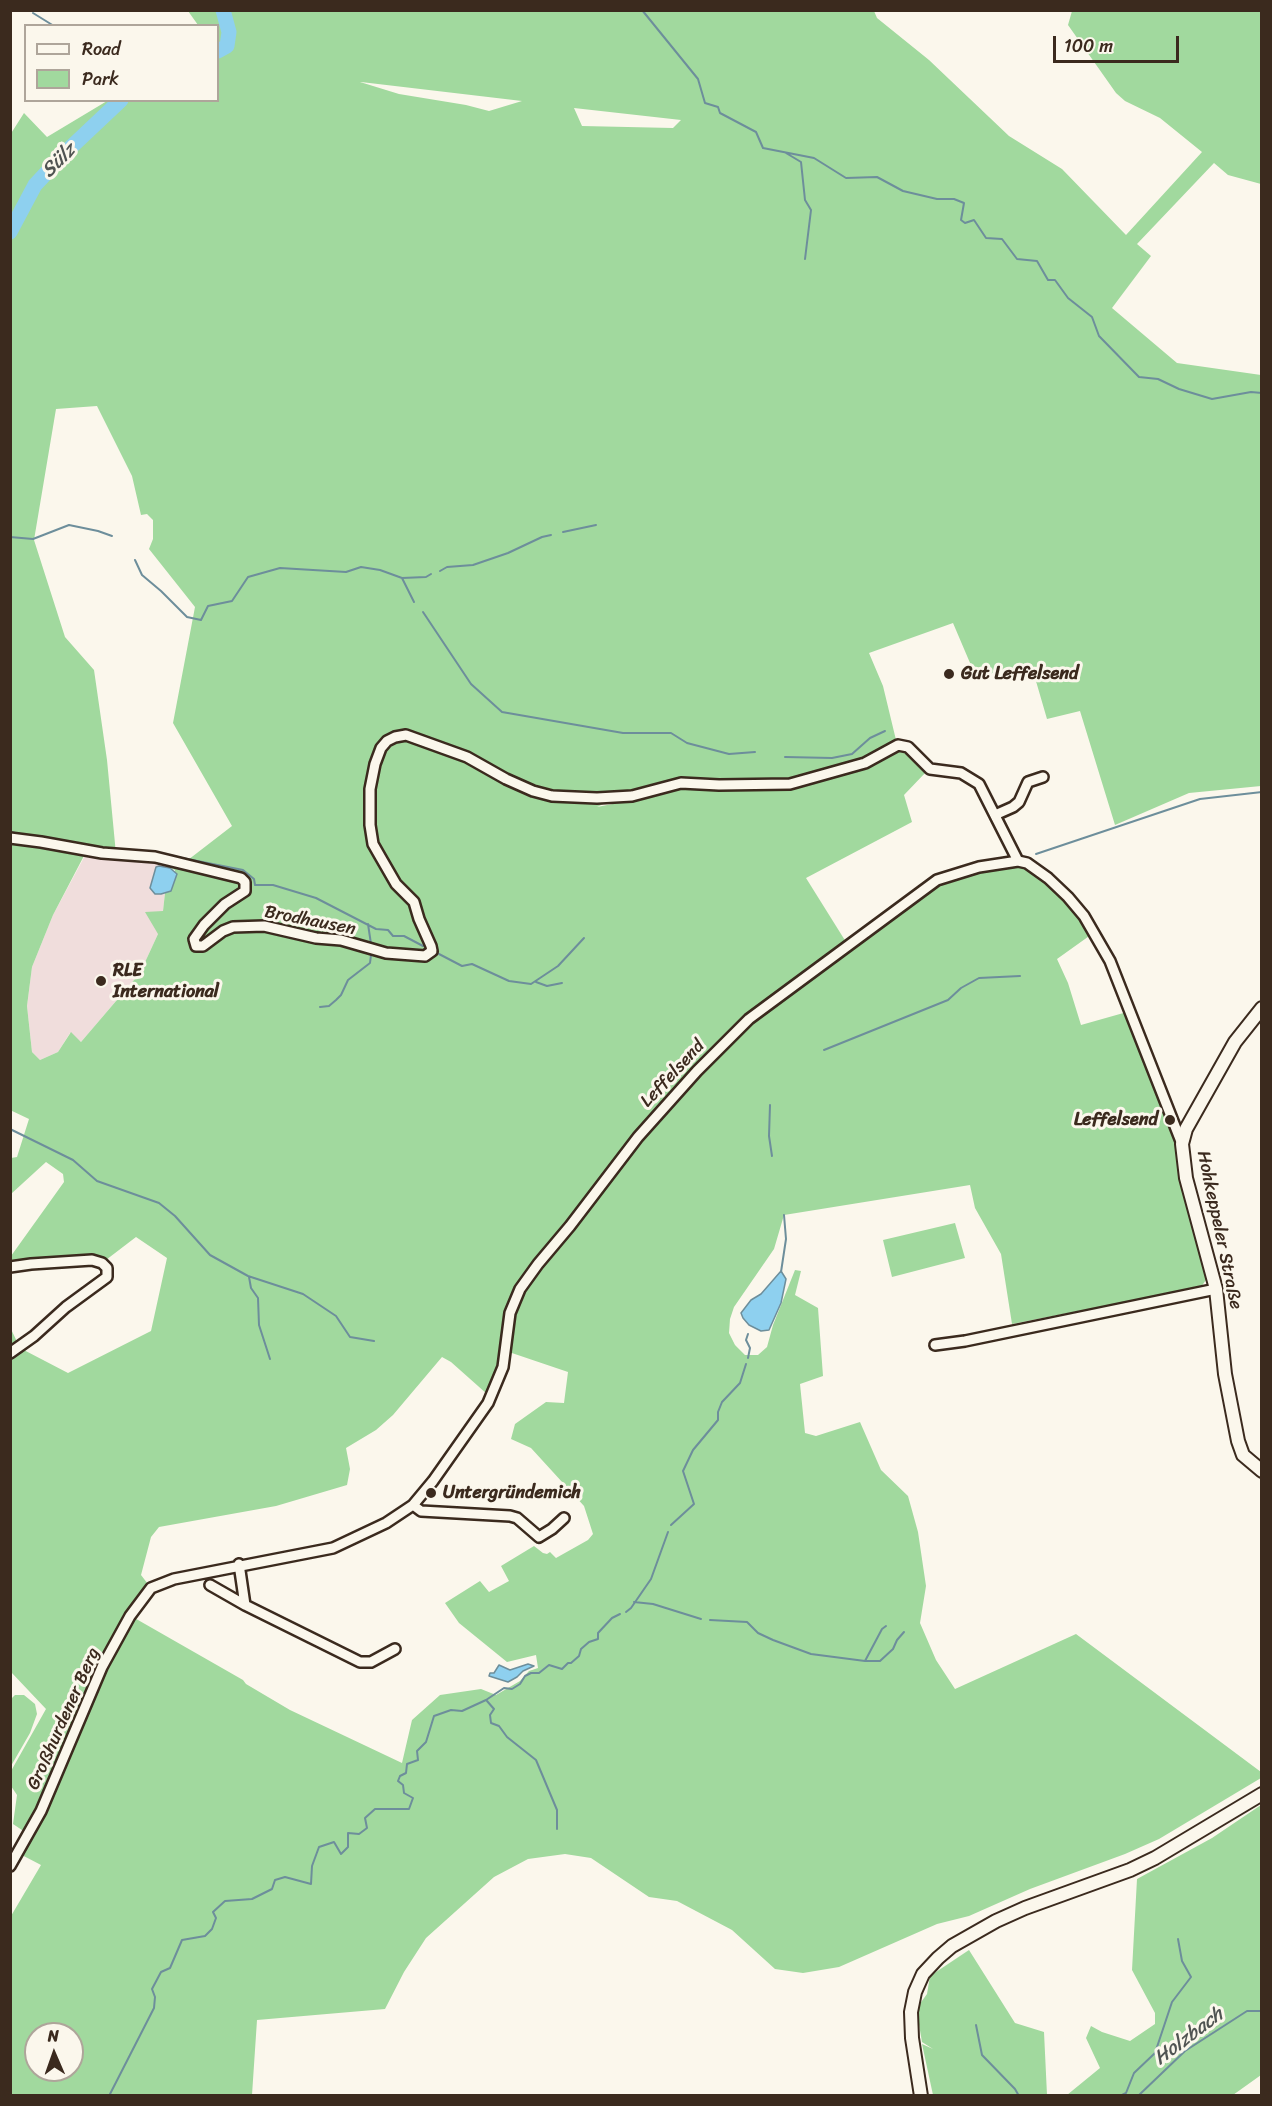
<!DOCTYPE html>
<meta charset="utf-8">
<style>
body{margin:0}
#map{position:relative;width:1272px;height:2106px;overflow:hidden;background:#fbf7ec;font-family:Sriracha,sans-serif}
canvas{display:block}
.frame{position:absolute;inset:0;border:12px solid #3b2a1e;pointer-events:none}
.legend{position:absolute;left:24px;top:24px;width:195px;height:78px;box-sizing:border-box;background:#fbf7ec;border:2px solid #aea59a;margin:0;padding:8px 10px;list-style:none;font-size:18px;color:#3b2a1e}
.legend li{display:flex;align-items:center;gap:12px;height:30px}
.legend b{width:30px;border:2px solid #aea59a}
.north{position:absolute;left:24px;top:2022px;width:60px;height:60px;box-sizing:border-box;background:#fbf7ec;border:2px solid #aea59a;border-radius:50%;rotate:358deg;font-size:16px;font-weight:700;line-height:24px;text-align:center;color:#3b2a1e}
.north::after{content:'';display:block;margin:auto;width:21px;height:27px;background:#3b2a1e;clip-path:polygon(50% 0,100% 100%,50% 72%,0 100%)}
.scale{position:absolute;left:1053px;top:36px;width:126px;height:27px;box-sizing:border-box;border:3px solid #3b2a1e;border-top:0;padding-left:8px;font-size:18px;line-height:21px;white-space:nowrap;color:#3b2a1e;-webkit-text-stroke:4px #fbf7ec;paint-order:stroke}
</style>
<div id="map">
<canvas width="1272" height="2106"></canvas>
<div class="frame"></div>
<ul class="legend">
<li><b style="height:8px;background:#fbf7ec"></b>Road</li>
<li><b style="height:16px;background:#a1d99e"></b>Park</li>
</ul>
<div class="north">N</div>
<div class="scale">100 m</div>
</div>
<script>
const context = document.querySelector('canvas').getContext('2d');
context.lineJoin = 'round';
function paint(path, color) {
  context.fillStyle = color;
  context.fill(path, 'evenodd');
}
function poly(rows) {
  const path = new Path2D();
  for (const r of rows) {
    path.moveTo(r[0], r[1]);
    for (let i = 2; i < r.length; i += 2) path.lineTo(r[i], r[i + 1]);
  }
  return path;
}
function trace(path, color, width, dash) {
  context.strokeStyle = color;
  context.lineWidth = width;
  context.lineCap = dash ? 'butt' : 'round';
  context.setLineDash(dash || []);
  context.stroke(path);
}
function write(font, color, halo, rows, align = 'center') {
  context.font = font + ' Sriracha,sans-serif';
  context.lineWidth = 6;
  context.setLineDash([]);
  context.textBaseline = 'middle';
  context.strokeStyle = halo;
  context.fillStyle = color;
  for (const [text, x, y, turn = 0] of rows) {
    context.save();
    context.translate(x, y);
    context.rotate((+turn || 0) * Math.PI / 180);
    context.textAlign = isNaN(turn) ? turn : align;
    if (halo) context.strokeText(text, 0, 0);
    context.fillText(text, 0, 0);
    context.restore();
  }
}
paint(poly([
 [88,850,173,864,170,868,159,866,156,868,150,888,161,894,165,893,163,911,158,934,140,973,81,1042,70,1033,58,1052,40,1060,32,1052,27,1006,32,967,53,915]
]), '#f0dddc');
paint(poly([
 [188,11,874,11,877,18,929,60,1009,136,1062,169,1126,235,1202,152,1160,118,1125,101,1116,93,1068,25,1072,11,1261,11,1261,184,1228,175,1214,163,1137,244,1151,256,1112,308,1177,363,1261,375,1261,786,1189,793,1115,825,1080,711,1047,719,1031,664,976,677,953,623,869,653,883,686,896,740,881,752,865,760,789,780,777,779,777,788,794,788,876,765,893,751,901,751,908,754,926,772,904,795,912,822,806,878,846,942,745,1016,693,1068,632,1138,637,1145,701,1074,753,1023,850,948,935,888,953,878,1016,865,1027,868,1063,900,1092,934,1057,959,1068,983,1081,1025,1127,1012,1176,1139,1179,1163,1208,1277,1201,1287,1012,1324,1001,1254,975,1208,970,1185,784,1215,774,1249,734,1307,730,1319,729,1333,735,1345,745,1355,758,1355,767,1347,773,1325,795,1270,801,1271,795,1295,818,1308,823,1376,800,1384,805,1433,816,1436,860,1422,881,1470,908,1496,918,1532,926,1586,920,1623,936,1660,955,1689,1076,1634,1261,1772,1261,1778,1159,1839,1125,1854,1030,1889,969,1916,937,1924,839,1967,803,1973,775,1969,732,1930,677,1901,649,1897,591,1858,565,1854,528,1859,494,1877,426,1938,404,1972,385,2009,257,2020,252,2095,11,2095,11,1916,41,1865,18,1853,28,1834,13,1824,17,1795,11,1786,11,1771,46,1709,11,1672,10,1327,20,1348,68,1373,151,1331,167,1258,136,1237,102,1263,11,1267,11,1256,64,1182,63,1174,46,1162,11,1194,11,1158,17,1157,29,1119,10,1110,10,135,24,113,47,137,107,101,218,100,218,26,198,25],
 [360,82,361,82,522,101,489,111,466,105,399,94],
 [574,108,681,120,673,128,582,126],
 [97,406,132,476,141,515,147,514,153,520,153,539,149,549,195,607,173,723,232,826,184,863,173,864,170,868,175,870,171,891,165,893,163,911,145,912,158,934,140,973,81,1042,71,1032,58,1052,40,1060,32,1052,27,1006,32,967,53,915,87,850,116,854,107,760,94,670,65,637,34,540,56,409],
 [668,780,671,788,633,800,597,807,631,791],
 [503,1350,568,1372,564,1403,546,1402,515,1424,511,1439,531,1448,584,1506,593,1534,588,1540,556,1558,550,1552,547,1554,543,1553,534,1546,501,1566,509,1581,489,1592,480,1581,445,1603,459,1623,507,1662,536,1655,538,1668,529,1671,520,1681,496,1695,481,1689,440,1695,412,1720,402,1763,290,1710,246,1684,243,1680,131,1616,151,1588,141,1575,151,1537,159,1527,276,1506,347,1485,350,1469,346,1448,376,1430,393,1415,442,1357,451,1362,487,1394],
 [36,2034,72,2034,72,2070,36,2070],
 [955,1223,965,1258,892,1277,883,1240],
 [15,1695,24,1695,35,1704,37,1714,30,1733,11,1766,11,1699],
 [1261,1805,1261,2075,1233,2095,1067,2095,1100,2068,1086,2038,1091,2026,1102,2032,1130,2041,1155,2024,1155,2013,1132,1970,1137,1879,1212,1838],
 [969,1950,1015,2023,1044,2032,1047,2095,933,2095,922,2044,933,2049,922,2042,917,2013,919,2005,927,1994,930,1976]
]), '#a1d99e');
const water = poly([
 [159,866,170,868,177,874,171,891,161,894,155,894,150,888,156,867,159,866],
 [781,1271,786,1279,781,1303,769,1330,761,1331,749,1325,743,1318,741,1313,751,1300,761,1294,781,1271],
 [528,1664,534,1666,523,1671,517,1677,508,1682,489,1676,490,1673,494,1673,499,1665,510,1670,528,1664]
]);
paint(water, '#8ed0ef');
trace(water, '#6d8e9b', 1.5);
trace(poly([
 [642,10,698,79,705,103,718,107,720,113,756,132,763,148,814,158,846,178,877,177,903,191,937,199,954,199,964,203,961,220,965,223,974,220,986,238,1002,239,1017,259,1037,261,1048,280,1055,280,1068,298,1092,317,1099,336,1139,377,1158,379,1179,389,1212,399,1251,392,1262,393],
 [33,13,54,26],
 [786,153,801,162,805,200,811,210,805,259],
 [563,532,596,525],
 [10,537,33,539,69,525,98,531,112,536],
 [135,560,142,575,161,591,187,617,201,620,208,606,232,601,248,577,280,568,346,572,361,567,380,570,402,578,414,602],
 [440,571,447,567,473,565,508,553,542,537,551,535],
 [402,578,426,577,431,574],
 [423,612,471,684,502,712,623,733,671,733,687,743,729,754,755,752],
 [785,757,832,758,852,754,870,738,885,731],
 [10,832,42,838],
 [162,854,243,870,254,879,255,885,273,885,316,898,376,929,388,930,393,936,404,936,423,946],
 [1036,854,1200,799,1262,792],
 [368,924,371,944],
 [439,954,462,966,472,964,509,981,531,984,558,966,584,938],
 [536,982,547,986,562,983],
 [320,1007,329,1006,336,1000,341,995,348,980,370,963,371,955],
 [824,1050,948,1000,961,988,979,978,1020,976],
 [770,1105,769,1136,772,1156],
 [10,1129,73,1160,97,1181,159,1203,175,1216,210,1255,248,1276,303,1294,336,1316,350,1337,374,1341],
 [781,1272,786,1239,784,1215],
 [249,1277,251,1288,258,1298,259,1325,270,1359],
 [748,1334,746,1340,750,1348,748,1358],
 [671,1525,694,1504,683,1471,693,1450,718,1420,718,1412,722,1402,740,1383,746,1364],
 [634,1602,653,1604,701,1619],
 [626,1612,631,1608,651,1579,668,1532],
 [710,1620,747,1622,758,1633,773,1640,811,1654,865,1661,880,1661,893,1649,897,1640,904,1632],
 [865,1661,882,1629,886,1626],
 [487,1701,494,1709,490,1715,491,1723,499,1726,507,1737,536,1760,557,1810,557,1829],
 [976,2025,982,2055,1015,2089,1019,2096],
 [109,2096,154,2008,155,1997,152,1989,161,1972,170,1968,182,1940,205,1936,212,1929,216,1918,213,1912,225,1901,252,1899,272,1889,275,1880,285,1877,311,1884,312,1866,319,1847,334,1842,341,1854,348,1847,348,1833,359,1834,367,1828,365,1818,375,1809,409,1809,413,1798,404,1793,403,1785,398,1781,400,1776,406,1773,407,1764,418,1760,417,1751,426,1742,434,1716,451,1710,462,1711,486,1700,504,1688,512,1689,520,1684,525,1676,531,1673,539,1673,549,1665,562,1669,568,1663,571,1663,579,1656,581,1649,589,1642,598,1639,598,1633,612,1618,620,1614],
 [1120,2096,1126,2093,1134,2073,1155,2053,1172,2002,1191,1977,1182,1961,1178,1939],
 [1138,2096,1185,2051,1247,2011,1262,2011]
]), '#6d8e9b', 2);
trace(poly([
 [218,51,227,46,229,32,223,10],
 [10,232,35,185,68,150,121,100]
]), '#8ed0ef', 15);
const minor = poly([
 [995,815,1013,807,1019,802,1028,782,1043,777],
 [10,838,41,842,102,853,155,857,241,878,245,882,245,891,225,904,204,925,194,939,196,946,203,946,223,931,233,927,264,926,316,938,341,940,386,953,425,956,432,951,431,946,419,919,414,902,396,884,381,858,373,844,370,825,370,789,375,764,381,748,387,741,395,737,406,735,467,757,506,779,533,791,552,796,597,798,632,796,681,783,719,785,790,784,865,763,898,745,908,747,930,769,961,773,979,784,1018,861],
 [10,1267,31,1264,92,1260,102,1263,107,1268,107,1277,66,1307,34,1336,10,1353],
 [935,1345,965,1341,1216,1289],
 [413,1505,421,1511,510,1516,517,1518,539,1537,552,1529,564,1518],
 [239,1564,245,1605,360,1662,371,1662,395,1649],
 [210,1585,245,1605],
 [10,1866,41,1811,102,1667,130,1616,151,1588,174,1579,333,1548,386,1523,413,1505,433,1481,488,1403,503,1367,510,1313,520,1289,538,1264,570,1226,638,1137,697,1071,749,1019,937,880,979,867,1018,861,1027,863,1048,878,1068,897,1084,916,1110,961,1182,1144]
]);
const tertiary = poly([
 [1262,1008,1235,1042,1186,1129,1182,1144,1186,1178,1216,1289,1225,1374,1238,1441,1243,1455,1262,1471],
 [921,2096,912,2038,911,2012,915,1992,923,1974,938,1958,952,1946,996,1921,1025,1908,1130,1870,1155,1858,1262,1794]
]);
trace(minor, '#3b2a1e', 14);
trace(tertiary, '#3b2a1e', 16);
trace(minor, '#fbf7ec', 9);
trace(tertiary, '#fbf7ec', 12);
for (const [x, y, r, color] of [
 [949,674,6,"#3b2a1e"],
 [101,981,6,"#3b2a1e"],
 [1170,1120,6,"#3b2a1e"],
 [431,1493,6,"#3b2a1e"]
]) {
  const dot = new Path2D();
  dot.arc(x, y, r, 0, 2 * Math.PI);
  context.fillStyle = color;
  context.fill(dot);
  trace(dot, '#fbf7ec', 2);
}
write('bold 18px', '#3b2a1e', '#fbf7ec', [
 ["Gut Leffelsend",961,674],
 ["RLE",113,971],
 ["International",113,992],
 ["Leffelsend",1158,1120,"right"],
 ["Untergründemich",443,1493]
], 'left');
write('18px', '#3b2a1e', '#fbf7ec', [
 ["Brodhausen",310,921,11],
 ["Leffelsend",673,1074,-47],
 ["Hohkeppeler Straße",1219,1230,78],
 ["Großhurdener Berg",64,1719,-66]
]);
write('italic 20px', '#505452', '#fbf7ec', [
 ["Sülz",59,161,-45],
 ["Holzbach",1189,2037,-37]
]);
</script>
